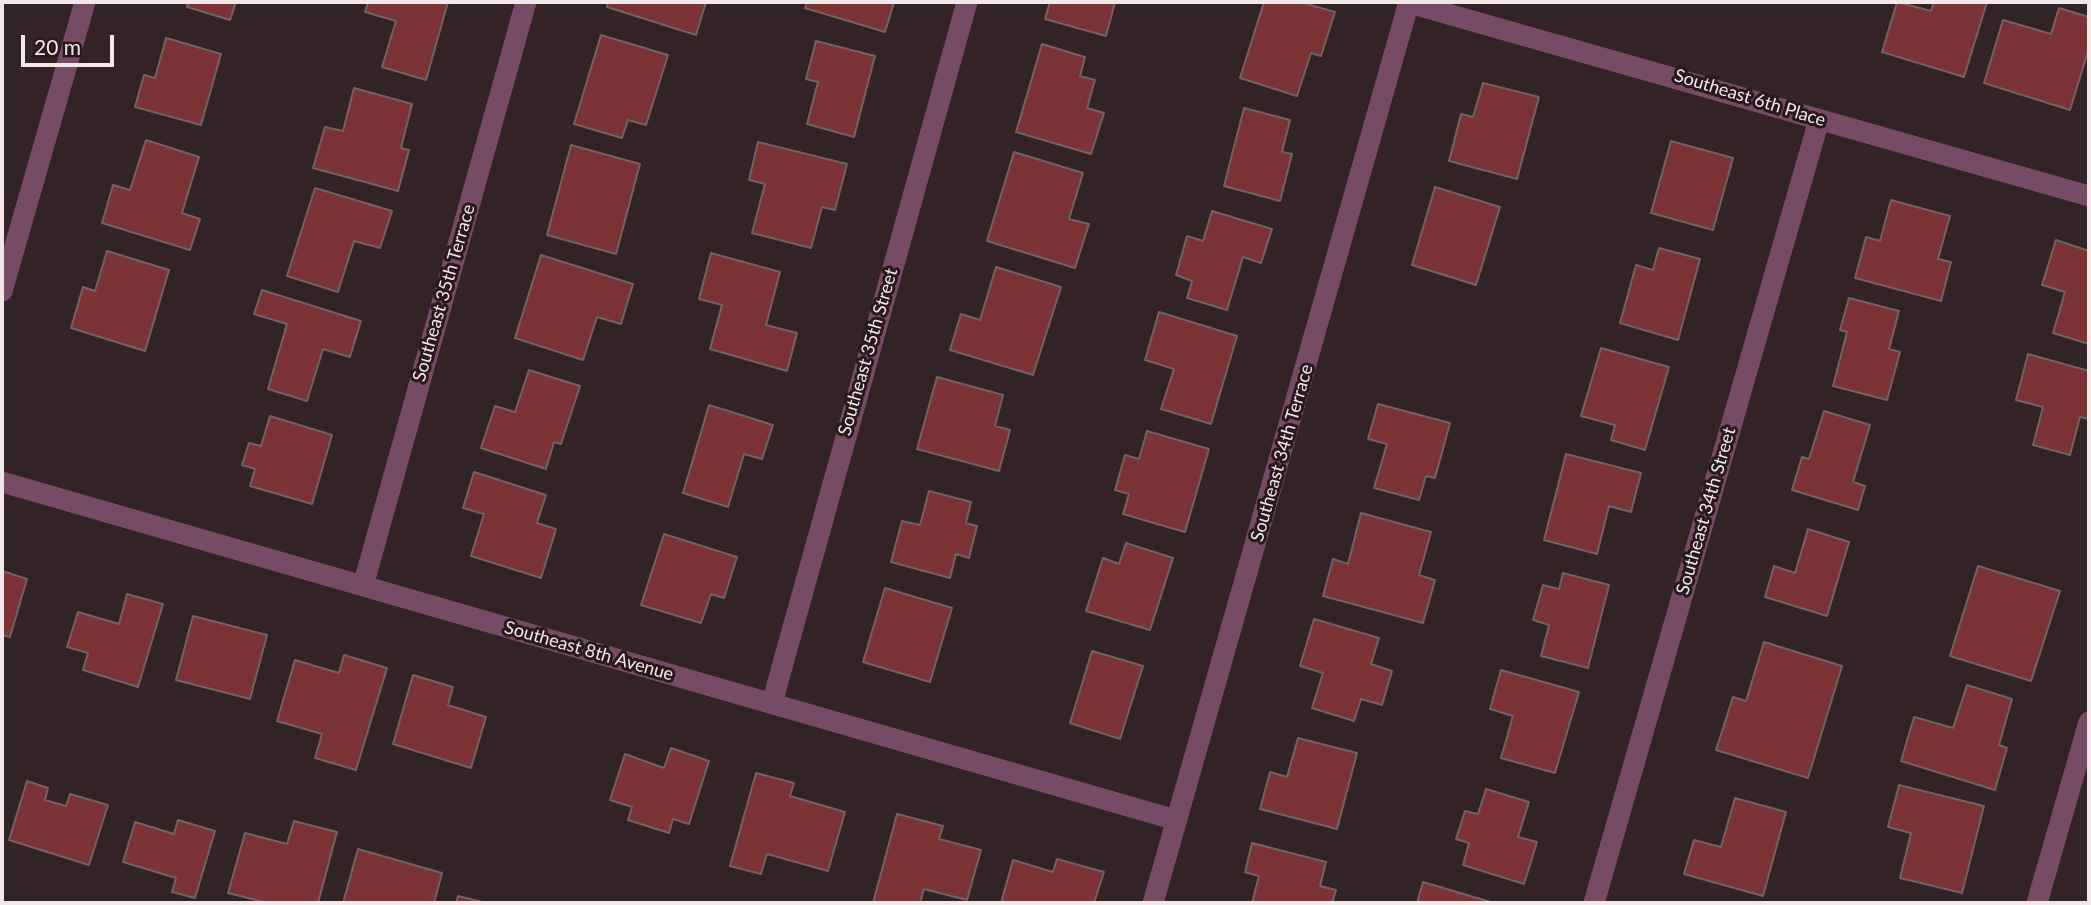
<!DOCTYPE html>
<style>
body{margin:0}
#map{position:relative;width:2091px;height:905px;overflow:hidden;background:#312326;font-family:Lato,sans-serif}
canvas{display:block}
.frame{position:absolute;inset:0;border:4px solid #f2e8ea;pointer-events:none}
.scale{position:absolute;left:21px;top:35px;width:93px;height:32px;box-sizing:border-box;border:4px solid #f2e8ea;border-top:0;padding-left:9px;font-size:21px;line-height:24px;white-space:nowrap;color:#f2e8ea;-webkit-text-stroke:5px #27191d;paint-order:stroke}
</style>
<div id="map">
<canvas width="2091" height="905"></canvas>
<div class="frame"></div>
<div class="scale">20 m</div>
</div>
<script>
const context = document.querySelector('canvas').getContext('2d');
context.lineJoin = 'round';
function paint(path, color) {
  context.fillStyle = color;
  context.fill(path, 'evenodd');
}
function poly(rows) {
  const path = new Path2D();
  for (const r of rows) {
    path.moveTo(r[0], r[1]);
    for (let i = 2; i < r.length; i += 2) path.lineTo(r[i], r[i + 1]);
  }
  return path;
}
function trace(path, color, width, dash) {
  context.strokeStyle = color;
  context.lineWidth = width;
  context.lineCap = dash ? 'butt' : 'round';
  context.setLineDash(dash || []);
  context.stroke(path);
}
function write(font, color, halo, rows, align = 'center') {
  context.font = font + ' Lato,sans-serif';
  context.lineWidth = 6;
  context.setLineDash([]);
  context.textBaseline = 'middle';
  context.strokeStyle = halo;
  context.fillStyle = color;
  for (const [text, x, y, turn = 0] of rows) {
    context.save();
    context.translate(x, y);
    context.rotate((+turn || 0) * Math.PI / 180);
    context.textAlign = isNaN(turn) ? turn : align;
    if (halo) context.strokeText(text, 0, 0);
    context.fillText(text, 0, 0);
    context.restore();
  }
}
const building = poly([
 [188,2,236,2,230,20,187,7,188,2],
 [368,2,448,2,426,80,382,67,396,21,365,12,368,2],
 [608,2,706,2,696,35,607,7,608,2],
 [807,2,894,2,885,32,805,8,807,2],
 [1050,2,1115,2,1106,36,1045,19,1050,2],
 [1264,2,1300,2,1335,12,1321,56,1311,53,1297,96,1240,78,1264,2],
 [1897,2,1931,11,1934,2,1987,2,1964,77,1882,52,1897,2],
 [2059,8,2089,17,2089,48,2070,110,1984,83,2003,20,2051,34,2059,8],
 [601,35,668,55,646,125,628,120,622,138,574,124,601,35],
 [166,38,221,54,201,125,135,107,144,75,155,78,166,38],
 [816,41,875,56,854,137,807,124,818,82,806,79,816,41],
 [1042,44,1085,57,1080,76,1095,80,1087,108,1104,113,1091,154,1016,132,1042,44],
 [1483,83,1539,97,1517,179,1449,161,1461,114,1473,117,1483,83],
 [354,88,412,104,401,148,409,150,398,191,313,168,325,127,343,131,354,88],
 [1244,108,1290,120,1282,152,1292,154,1280,201,1224,186,1244,108],
 [146,140,199,157,182,213,200,219,190,250,102,223,113,185,130,190,146,140],
 [1671,141,1733,158,1713,230,1651,213,1671,141],
 [758,142,847,164,835,210,822,207,811,248,752,233,765,184,749,180,758,142],
 [571,145,640,164,616,254,547,235,571,145],
 [1014,152,1083,173,1069,219,1089,224,1075,268,987,241,1014,152],
 [1435,187,1500,207,1476,285,1412,265,1435,187],
 [315,188,392,211,380,248,354,241,338,292,287,276,315,188],
 [1891,200,1950,216,1938,259,1951,262,1941,301,1855,278,1866,237,1880,241,1891,200],
 [1212,211,1272,229,1261,263,1243,257,1227,310,1187,298,1192,281,1176,275,1187,236,1203,241,1212,211],
 [2056,240,2089,251,2089,344,2053,333,2065,292,2042,285,2056,240],
 [1659,248,1700,259,1678,340,1620,323,1636,265,1653,270,1659,248],
 [107,251,169,270,145,351,71,328,83,287,95,291,107,251],
 [711,253,780,272,766,325,797,333,787,371,710,349,722,305,699,299,711,253],
 [541,255,633,284,621,324,597,317,583,360,515,338,541,255],
 [996,267,1061,287,1033,375,950,350,961,314,980,320,996,267],
 [262,290,361,321,350,357,323,349,307,401,268,389,287,324,254,314,262,290],
 [1849,298,1899,311,1889,349,1900,352,1887,400,1833,386,1847,332,1840,330,1849,298],
 [1159,312,1237,336,1211,424,1161,409,1174,369,1145,360,1159,312],
 [1601,348,1669,367,1645,450,1611,440,1615,425,1581,416,1601,348],
 [2028,354,2089,371,2089,419,2080,417,2070,455,2033,445,2043,407,2016,400,2028,354],
 [529,370,580,386,561,444,554,442,546,469,481,448,495,406,515,412,529,370],
 [937,377,1003,395,995,426,1010,430,999,471,917,449,937,377],
 [1378,404,1450,423,1435,478,1426,476,1419,500,1374,488,1387,444,1368,439,1378,404],
 [709,405,773,425,762,459,744,454,728,507,683,493,709,405],
 [1824,411,1870,425,1853,482,1865,486,1858,510,1792,490,1802,457,1809,459,1824,411],
 [270,416,332,435,312,504,250,486,255,469,242,465,249,443,261,446,270,416],
 [1147,431,1209,449,1185,532,1123,514,1129,494,1115,490,1125,455,1139,459,1147,431],
 [1566,454,1641,473,1631,512,1609,506,1597,554,1544,540,1566,454],
 [474,472,546,495,537,523,556,529,541,578,471,556,484,514,463,508,474,472],
 [929,491,971,502,966,523,977,526,969,558,956,554,950,578,891,562,902,521,920,525,929,491],
 [1361,513,1431,532,1419,575,1435,580,1423,623,1323,596,1333,559,1348,564,1361,513],
 [1808,529,1849,542,1827,616,1765,597,1774,566,1795,573,1808,529],
 [664,534,737,557,724,598,711,594,701,623,641,605,664,534],
 [1126,543,1173,558,1150,630,1086,611,1103,558,1119,564,1126,543],
 [1978,566,2060,591,2031,681,1950,656,1978,566],
 [2,571,27,579,10,637,2,635,2,571],
 [1563,573,1609,585,1588,668,1541,656,1549,625,1533,620,1543,585,1559,589,1563,573],
 [885,588,952,608,930,682,863,662,885,588],
 [127,594,163,604,138,687,83,670,88,653,67,647,78,612,119,624,127,594],
 [193,616,267,635,250,699,176,680,193,616],
 [1314,619,1379,638,1371,664,1392,671,1382,705,1361,699,1354,721,1312,708,1323,673,1300,666,1314,619],
 [1764,642,1842,666,1808,778,1716,750,1733,697,1746,701,1764,642],
 [1092,651,1143,666,1120,739,1070,723,1092,651],
 [344,655,387,668,356,770,315,758,322,734,277,721,295,660,339,673,344,655],
 [1501,670,1579,692,1555,773,1501,758,1513,716,1490,709,1501,670],
 [413,675,453,687,448,705,486,717,471,768,393,744,413,675],
 [1967,685,2012,699,1999,745,2007,748,1995,790,1901,761,1914,717,1953,728,1967,685],
 [1298,738,1357,753,1337,829,1260,809,1270,772,1287,777,1298,738],
 [671,748,709,761,689,824,673,819,669,833,628,820,632,807,610,800,625,754,664,768,671,748],
 [756,773,794,783,790,796,845,812,828,871,767,854,761,874,730,866,756,773],
 [27,781,48,788,45,800,66,806,70,794,108,805,89,865,9,840,27,781],
 [1899,785,1984,806,1962,893,1900,878,1911,833,1888,827,1899,785],
 [1486,789,1529,802,1518,837,1537,842,1524,884,1463,865,1469,843,1456,839,1465,811,1478,814,1486,789],
 [1735,798,1786,812,1763,896,1684,874,1694,840,1721,847,1735,798],
 [897,814,943,826,939,839,981,850,967,900,924,889,920,903,873,903,897,814],
 [178,820,215,831,195,898,172,892,176,878,123,862,135,822,174,834,178,820],
 [294,821,337,832,318,903,268,903,228,893,245,833,287,844,294,821],
 [1252,843,1326,862,1320,886,1336,890,1332,903,1252,903,1259,876,1245,872,1252,843],
 [358,849,442,873,434,903,343,903,358,849],
 [1057,859,1104,872,1094,903,1001,903,1013,860,1053,872,1057,859],
 [1423,882,1494,903,1417,903,1423,882],
 [458,896,486,903,456,903,458,896]
]);
paint(building, '#7b3335');
trace(building, '#736261', 2);
trace(poly([
 [1409,3,2089,196],
 [2,291,85,2],
 [2,482,1176,820],
 [363,586,526,2],
 [772,703,967,2],
 [1153,903,1409,2],
 [1594,903,1819,120],
 [2037,903,2089,722]
]), '#774a65', 21);
write('18px', '#f2e8ea', '#27191d', [
 ["Southeast 6th Place",1750,98,17],
 ["Southeast 35th Terrace",444,293,-74],
 ["Southeast 35th Street",868,352,-74],
 ["Southeast 34th Terrace",1282,453,-74],
 ["Southeast 34th Street",1706,511,-74],
 ["Southeast 8th Avenue",589,651,16]
]);
</script>
